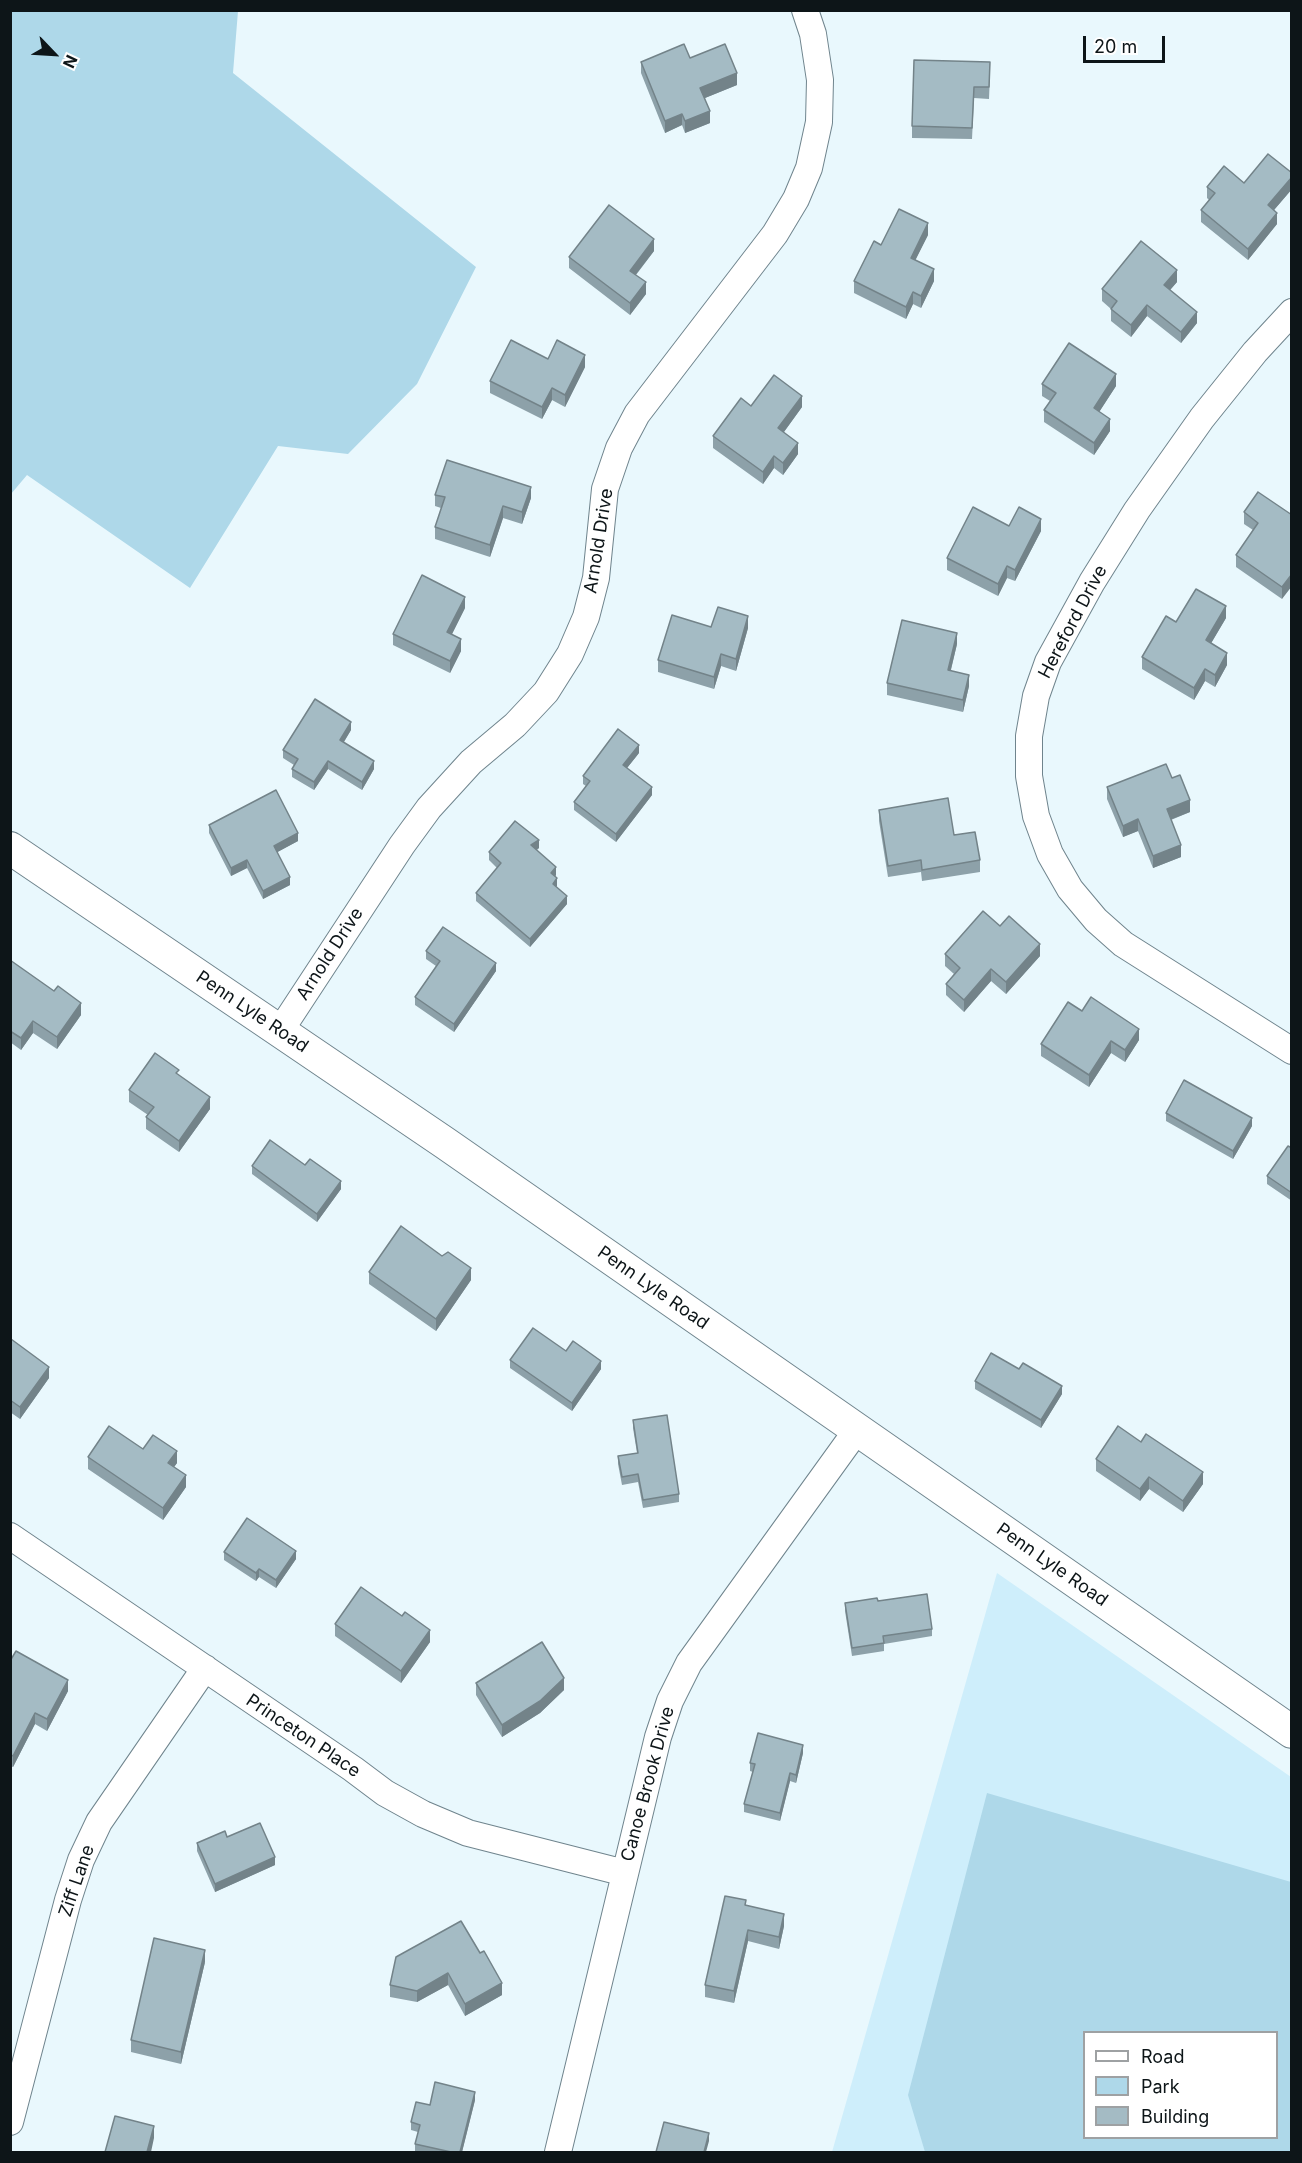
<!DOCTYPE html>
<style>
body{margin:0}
#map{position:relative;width:1302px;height:2163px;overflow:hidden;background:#e9f8fd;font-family:Inter,sans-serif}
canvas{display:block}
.frame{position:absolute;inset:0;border:12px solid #0d1518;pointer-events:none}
.legend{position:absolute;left:1083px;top:2031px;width:195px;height:108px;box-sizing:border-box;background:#fff;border:2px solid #9ea1a3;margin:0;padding:8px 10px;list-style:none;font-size:18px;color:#0d1518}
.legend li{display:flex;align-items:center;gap:12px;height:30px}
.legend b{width:30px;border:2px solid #9ea1a3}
.north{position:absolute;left:24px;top:24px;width:60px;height:60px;-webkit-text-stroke:4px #fff;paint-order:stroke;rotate:115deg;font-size:16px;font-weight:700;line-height:24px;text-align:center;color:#0d1518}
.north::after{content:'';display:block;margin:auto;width:21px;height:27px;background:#0d1518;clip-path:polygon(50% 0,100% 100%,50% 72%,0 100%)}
.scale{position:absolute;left:1083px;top:36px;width:82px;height:27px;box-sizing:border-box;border:3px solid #0d1518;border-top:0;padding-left:8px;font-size:18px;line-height:21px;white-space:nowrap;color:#0d1518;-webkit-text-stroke:4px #fff;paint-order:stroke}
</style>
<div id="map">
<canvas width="1302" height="2163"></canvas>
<div class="frame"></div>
<ul class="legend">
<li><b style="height:8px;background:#fff"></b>Road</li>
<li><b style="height:16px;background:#aed8e9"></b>Park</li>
<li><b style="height:16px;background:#a4bbc4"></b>Building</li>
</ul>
<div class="north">N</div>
<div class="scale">20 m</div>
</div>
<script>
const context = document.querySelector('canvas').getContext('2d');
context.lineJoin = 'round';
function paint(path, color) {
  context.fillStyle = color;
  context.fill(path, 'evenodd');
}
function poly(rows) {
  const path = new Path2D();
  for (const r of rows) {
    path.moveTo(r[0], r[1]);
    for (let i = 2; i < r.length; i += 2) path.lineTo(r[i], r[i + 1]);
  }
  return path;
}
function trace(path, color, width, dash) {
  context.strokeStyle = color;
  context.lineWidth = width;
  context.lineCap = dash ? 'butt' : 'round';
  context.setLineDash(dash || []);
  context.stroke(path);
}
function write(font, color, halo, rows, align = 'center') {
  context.font = font + ' Inter,sans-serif';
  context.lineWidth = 6;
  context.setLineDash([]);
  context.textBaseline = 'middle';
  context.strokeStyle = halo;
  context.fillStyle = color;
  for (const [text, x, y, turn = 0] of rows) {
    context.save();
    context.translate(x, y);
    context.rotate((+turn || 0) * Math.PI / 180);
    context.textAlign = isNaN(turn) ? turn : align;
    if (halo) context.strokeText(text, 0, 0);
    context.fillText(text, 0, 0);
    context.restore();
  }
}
paint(poly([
 [997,1573,1291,1777,1291,2152,832,2152],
 [1084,2032,1276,2032,1276,2138,1084,2138]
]), '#ceeefb');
paint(poly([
 [11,10,238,11,233,73,476,267,417,384,348,454,278,446,190,588,27,475,11,494],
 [987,1793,1291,1882,1291,2152,925,2152,908,2095],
 [1084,2032,1276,2032,1276,2138,1084,2138]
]), '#aed8e9');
const minor = poly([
 [1292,312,1255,352,1202,418,1137,510,1092,582,1048,662,1036,696,1029,736,1029,776,1036,816,1050,854,1070,889,1096,920,1123,944,1292,1051],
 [280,1031,402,845,429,808,471,762,515,725,546,692,570,654,586,617,596,578,605,489,619,448,637,414,775,234,796,199,809,168,819,122,820,80,813,34,805,10],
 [10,1536,353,1769,385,1793,423,1814,468,1833,625,1873],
 [10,2122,68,1900,81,1860,99,1822,205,1668],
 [558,2152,658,1737,670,1701,689,1663,857,1430]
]);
const tertiary = poly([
 [10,848,445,1143,1292,1732]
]);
trace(minor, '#6f848d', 28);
trace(tertiary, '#6f848d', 34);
trace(minor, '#fff', 26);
trace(tertiary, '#fff', 32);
paint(poly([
 [690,58,737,85,705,98,710,123,685,133,682,125,665,133,641,73,641,62],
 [990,74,989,99,974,98,972,139,912,138,912,126],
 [1292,173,1292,189,1274,210,1277,224,1248,260,1201,222,1201,210,1209,200,1207,198,1207,187,1244,183],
 [928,235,915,260,934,281,921,308,913,304,906,319,854,293,854,281,881,245],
 [654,251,636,275,646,294,630,315,569,268,569,257],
 [1177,282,1170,290,1197,323,1181,343,1147,316,1131,337,1111,321,1111,309,1102,301,1102,289],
 [548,359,585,367,565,407,552,400,542,419,490,393,490,381],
 [1042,384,1116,386,1099,412,1110,431,1094,455,1044,422,1044,410,1050,401,1042,396],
 [751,406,802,407,784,432,798,454,783,475,774,468,763,484,713,448,713,436],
 [435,495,531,498,522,524,503,518,490,557,435,539,435,527,441,508,435,506],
 [1244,512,1292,515,1282,599,1236,567,1236,555,1253,530,1244,524],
 [1009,526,1041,531,1015,581,1007,578,998,596,947,570,947,558],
 [465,608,452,634,461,651,450,673,393,645,393,634],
 [1226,618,1211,643,1227,665,1215,687,1205,681,1194,700,1142,669,1142,657,1176,622],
 [711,627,748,628,736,671,721,666,714,689,658,672,658,660],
 [957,644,951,670,969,686,963,712,887,695,887,683],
 [351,730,344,742,374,769,362,790,328,769,314,790,292,777,292,769,294,765,283,758,283,750],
 [639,753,627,768,652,795,616,842,574,810,574,802,586,786,583,784,583,776],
 [1172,778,1190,812,1171,820,1181,857,1153,868,1138,831,1123,837,1107,799,1107,787],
 [879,810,954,835,980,860,980,872,922,881,921,872,888,877,879,821],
 [209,825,298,841,277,852,290,885,263,899,247,868,231,876,209,833],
 [539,848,537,850,556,875,555,877,556,887,567,904,530,947,476,901,476,893,497,868,489,860,489,852],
 [1000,926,1040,956,1006,994,991,981,964,1012,946,995,946,984,954,974,945,966,945,954],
 [426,951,496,971,454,1032,415,1005,415,997,436,966,426,959],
 [10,960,54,991,81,1015,57,1049,33,1033,21,1050,10,1042],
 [1082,1011,1139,1040,1125,1062,1111,1053,1089,1087,1041,1056,1041,1044],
 [179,1075,210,1109,179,1152,146,1129,146,1117,148,1115,129,1102,129,1090],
 [1166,1113,1252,1126,1233,1159,1166,1121],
 [1292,1148,1292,1201,1267,1184,1267,1176],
 [305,1165,341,1189,317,1222,252,1174,252,1166],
 [369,1272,471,1280,436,1331,369,1284],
 [11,1339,49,1378,20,1419,10,1412],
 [566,1351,601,1369,572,1411,510,1368,510,1360],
 [1019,1369,1062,1394,1041,1428,975,1389,975,1381],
 [633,1420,679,1494,679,1502,643,1508,638,1482,622,1485,618,1464,618,1456,637,1453,633,1428],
 [1141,1442,1203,1484,1183,1512,1149,1489,1140,1501,1096,1471,1096,1459],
 [143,1449,177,1463,174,1467,186,1487,163,1520,88,1469,88,1457],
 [224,1552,296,1559,276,1588,259,1577,256,1581,224,1560],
 [878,1601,932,1629,932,1636,884,1644,884,1651,852,1656,845,1611,845,1603],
 [335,1624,430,1642,401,1683,335,1636],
 [10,1661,68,1691,47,1731,35,1724,13,1767,10,1766],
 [476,1683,564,1690,540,1713,502,1737,476,1695],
 [803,1753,796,1783,790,1781,780,1821,744,1812,744,1804,753,1772,750,1771,750,1763],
 [227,1837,275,1865,215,1892,197,1851,197,1843],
 [746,1905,784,1926,779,1949,748,1941,734,2003,705,1997,705,1985],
 [461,1921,502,1995,465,2016,448,1985,417,2002,390,1997,390,1985],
 [205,1962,181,2064,131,2052,131,2040],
 [475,2100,462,2152,415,2152,415,2144,418,2132,411,2130,411,2122,430,2105]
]), '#8da1a9');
paint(poly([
 [737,73,737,85,700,100,700,88],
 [710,111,710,123,685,133,685,121],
 [682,114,682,125,665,133,665,121],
 [1292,177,1292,189,1268,217,1268,205],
 [1277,213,1277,224,1248,260,1248,249],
 [928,223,928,235,911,269,911,258],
 [654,239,654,251,630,282,630,271],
 [934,269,934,281,921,308,921,296],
 [1177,270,1177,282,1164,297,1164,285],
 [646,282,646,294,630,315,630,303],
 [913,292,913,304,906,319,906,307],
 [1147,305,1147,316,1131,337,1131,325],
 [1197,312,1197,323,1181,343,1181,332],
 [585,355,585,367,565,407,565,395],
 [1116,374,1116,386,1094,420,1094,408],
 [552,388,552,400,542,419,542,407],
 [802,396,802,407,778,440,778,428],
 [1110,419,1110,431,1094,455,1094,443],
 [798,443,798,454,783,475,783,463],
 [774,456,774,468,763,484,763,472],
 [531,487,531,498,522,524,522,512],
 [503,506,503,518,490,557,490,545],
 [1041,519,1041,531,1015,581,1015,570],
 [1007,566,1007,578,998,596,998,584],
 [1292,574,1292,586,1282,599,1282,587],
 [465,597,465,608,447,644,447,632],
 [1226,606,1226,618,1206,652,1206,640],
 [748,616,748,628,736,671,736,659],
 [957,633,957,644,948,681,948,670],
 [461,639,461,651,450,673,450,661],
 [1227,653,1227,665,1215,687,1215,675],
 [721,654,721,666,714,689,714,677],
 [1205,669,1205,681,1194,700,1194,688],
 [969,675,969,686,963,712,963,700],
 [351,722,351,730,340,748,340,740],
 [639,745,639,753,623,773,623,765],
 [328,761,328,769,314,790,314,782],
 [374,761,374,769,362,790,362,782],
 [652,787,652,795,616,842,616,834],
 [1190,800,1190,812,1167,821,1167,809],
 [1138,819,1138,831,1123,837,1123,826],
 [298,833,298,841,274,854,274,846],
 [539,840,539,848,531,853,531,845],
 [1181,845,1181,857,1153,868,1153,856],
 [247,860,247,868,231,876,231,868],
 [556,867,556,875,551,881,551,873],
 [290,877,290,885,263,899,263,891],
 [557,878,557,886,553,892,553,884],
 [567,896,567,904,530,947,530,939],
 [1040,944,1040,956,1006,994,1006,982],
 [496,963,496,971,454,1032,454,1024],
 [991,969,991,981,964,1012,964,1000],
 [81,1003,81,1015,57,1049,57,1037],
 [33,1021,33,1033,21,1050,21,1038],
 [1139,1029,1139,1040,1125,1062,1125,1050],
 [1111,1041,1111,1053,1089,1087,1089,1075],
 [210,1097,210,1109,179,1152,179,1141],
 [1252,1118,1252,1126,1233,1159,1233,1151],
 [341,1181,341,1189,317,1222,317,1214],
 [471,1268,471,1280,436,1331,436,1319],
 [601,1361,601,1369,572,1411,572,1403],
 [49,1367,49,1378,20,1419,20,1407],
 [1062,1386,1062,1394,1041,1428,1041,1420],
 [177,1451,177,1463,168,1475,168,1463],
 [1203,1472,1203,1484,1183,1512,1183,1501],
 [186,1475,186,1487,163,1520,163,1508],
 [1149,1477,1149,1489,1140,1501,1140,1489],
 [296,1551,296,1559,276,1588,276,1580],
 [259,1569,259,1577,256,1581,256,1573],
 [430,1630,430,1642,401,1683,401,1671],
 [564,1678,564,1690,540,1713,502,1737,502,1725],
 [68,1680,68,1691,47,1731,47,1719],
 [35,1713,35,1724,13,1767,13,1756],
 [803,1745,803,1753,796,1783,796,1775],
 [790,1773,790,1781,780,1821,780,1813],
 [275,1857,275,1865,215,1892,215,1884],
 [784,1914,784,1926,779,1949,779,1937],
 [748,1930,748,1941,734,2003,734,1991],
 [205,1950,205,1962,181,2064,181,2052],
 [448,1973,448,1985,417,2002,417,1991],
 [502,1983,502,1995,465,2016,465,2004],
 [475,2092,475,2100,462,2152,460,2152],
 [154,2126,154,2138,151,2152,147,2152],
 [709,2133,709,2141,706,2152,704,2152]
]), '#738389');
const building = poly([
 [684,44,690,58,725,44,737,73,700,88,710,111,685,121,682,114,665,121,641,62,684,44],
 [914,60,990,62,989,87,974,87,972,128,912,126,914,60],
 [1268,154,1292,173,1292,177,1268,205,1277,213,1248,249,1201,210,1215,193,1207,187,1224,166,1244,183,1268,154],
 [609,205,654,239,630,271,646,282,630,303,569,257,609,205],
 [899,209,928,223,911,258,934,269,921,296,913,292,906,307,854,281,874,241,881,245,899,209],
 [1141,241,1177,270,1164,285,1197,312,1181,332,1147,305,1131,325,1111,309,1117,301,1102,289,1141,241],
 [511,340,548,359,557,340,585,355,565,395,552,388,542,407,490,381,511,340],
 [1069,343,1116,374,1094,408,1110,419,1094,443,1044,410,1056,393,1042,384,1069,343],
 [774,375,802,396,778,428,798,443,783,463,774,456,763,472,713,436,741,398,751,406,774,375],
 [447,460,531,487,522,512,503,506,490,545,435,527,445,497,435,495,447,460],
 [1258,492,1292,515,1292,574,1282,587,1236,555,1258,523,1244,512,1258,492],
 [973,507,1009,526,1019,507,1041,519,1015,570,1007,566,998,584,947,558,973,507],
 [422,575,465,597,447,632,461,639,450,661,393,634,422,575],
 [1196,589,1226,606,1206,640,1227,653,1215,675,1205,669,1194,688,1142,657,1166,616,1176,622,1196,589],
 [718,607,748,616,736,659,721,654,714,677,658,660,672,615,711,627,718,607],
 [902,620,957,633,948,670,969,675,963,700,887,683,902,620],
 [315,699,351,722,340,740,374,761,362,782,328,761,314,782,292,769,298,759,283,750,315,699],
 [618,729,639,745,623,765,652,787,616,834,574,802,590,781,583,776,618,729],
 [1166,764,1172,778,1180,775,1190,800,1167,809,1181,845,1153,856,1138,819,1123,826,1107,787,1166,764],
 [276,790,298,833,274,846,290,877,263,891,247,860,231,868,209,825,276,790],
 [948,798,954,835,975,832,980,860,922,870,921,860,888,866,879,810,948,798],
 [515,821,539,840,531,845,556,867,551,873,557,878,553,884,567,896,530,939,476,893,501,863,489,852,515,821],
 [983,911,1000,926,1009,916,1040,944,1006,982,991,969,964,1000,946,984,960,968,945,954,983,911],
 [443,927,496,963,454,1024,415,997,440,961,426,951,443,927],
 [10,960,54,991,58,986,81,1003,57,1037,33,1021,21,1038,10,1031,10,960],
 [1091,997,1139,1029,1125,1050,1111,1041,1089,1075,1041,1044,1068,1002,1082,1011,1091,997],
 [155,1053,179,1070,176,1073,210,1097,179,1141,146,1117,154,1107,129,1090,155,1053],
 [1184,1080,1252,1118,1233,1151,1166,1113,1184,1080],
 [270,1140,305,1165,310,1159,341,1181,317,1214,252,1166,270,1140],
 [1288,1146,1292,1148,1292,1193,1267,1176,1288,1146],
 [401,1226,442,1256,448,1252,471,1268,436,1319,369,1272,401,1226],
 [533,1328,566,1351,573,1341,601,1361,572,1403,510,1360,533,1328],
 [11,1339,49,1367,20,1407,10,1400,11,1339],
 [991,1353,1019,1369,1023,1363,1062,1386,1041,1420,975,1381,991,1353],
 [667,1415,679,1494,643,1500,638,1474,622,1477,618,1456,638,1453,633,1420,667,1415],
 [109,1426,143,1449,153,1435,177,1451,168,1463,186,1475,163,1508,88,1457,109,1426],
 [1118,1426,1141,1442,1146,1434,1203,1472,1183,1501,1149,1477,1140,1489,1096,1459,1118,1426],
 [247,1518,296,1551,276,1580,259,1569,256,1573,224,1552,247,1518],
 [361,1587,402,1616,405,1612,430,1630,401,1671,335,1624,361,1587],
 [927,1594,932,1629,883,1636,884,1643,852,1648,845,1603,877,1598,878,1601,927,1594],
 [542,1642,564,1678,540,1701,502,1725,476,1683,542,1642],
 [16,1651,68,1680,47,1719,35,1713,13,1756,10,1754,10,1661,16,1651],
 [758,1733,803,1745,796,1775,790,1773,780,1813,744,1804,755,1764,750,1763,758,1733],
 [260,1823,275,1857,215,1884,197,1843,225,1831,227,1837,260,1823],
 [725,1896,746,1900,745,1905,784,1914,779,1937,748,1930,734,1991,705,1985,725,1896],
 [461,1921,480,1953,484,1951,502,1983,465,2004,448,1973,417,1991,390,1985,396,1957,461,1921],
 [154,1938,205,1950,181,2052,131,2040,154,1938],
 [435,2082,475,2092,460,2152,451,2152,415,2144,420,2125,411,2122,416,2102,430,2105,435,2082],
 [115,2116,154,2126,147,2152,105,2152,115,2116],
 [664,2122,709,2133,704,2152,656,2152,664,2122]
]);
paint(building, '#a4bbc4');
trace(building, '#738389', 1.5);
write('18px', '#0d1518', '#fff', [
 ["Arnold Drive",599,541,-81],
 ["Hereford Drive",1073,622,-62],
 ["Arnold Drive",330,954,-57],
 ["Penn Lyle Road",252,1012,34],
 ["Penn Lyle Road",653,1288,35],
 ["Penn Lyle Road",1052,1565,35],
 ["Princeton Place",303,1736,34],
 ["Canoe Brook Drive",648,1784,-75],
 ["Ziff Lane",77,1881,-71]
]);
</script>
